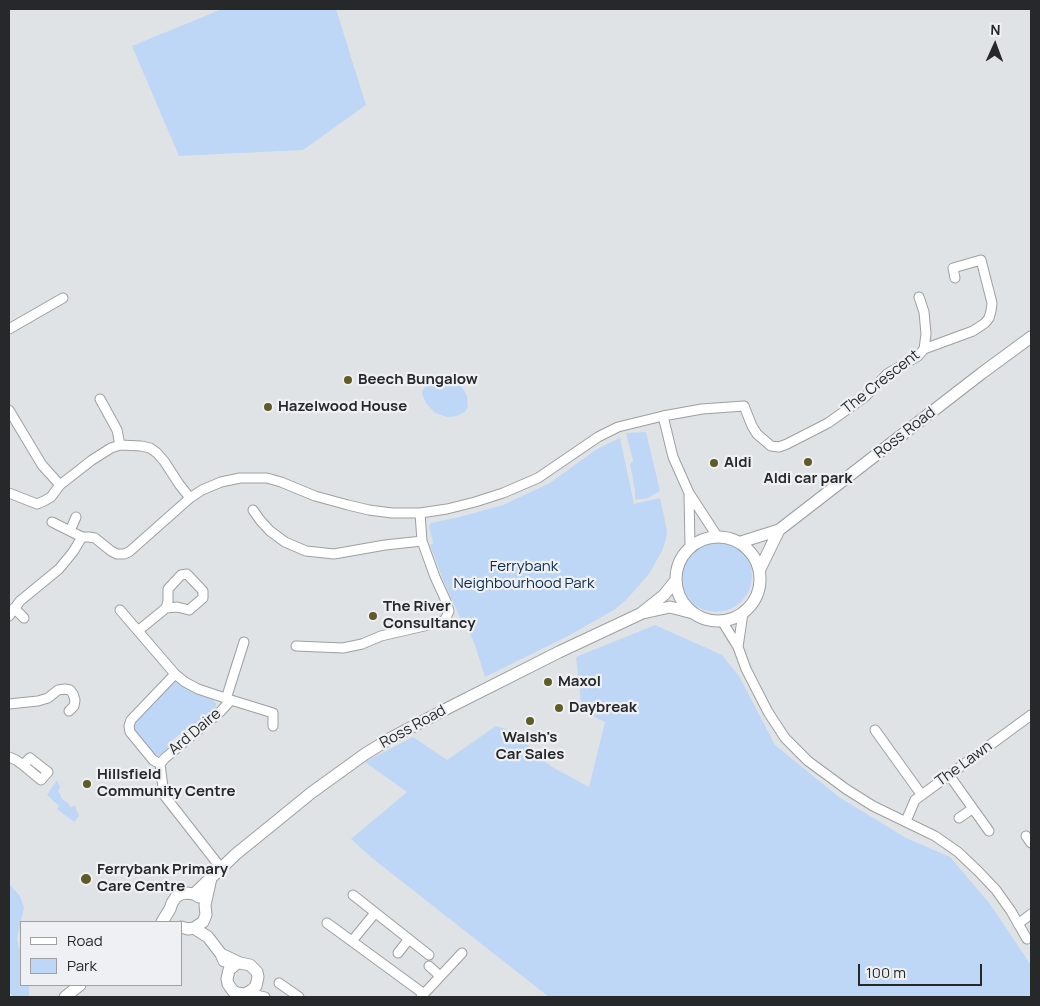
<!DOCTYPE html>
<style>
body{margin:0}
#map{position:relative;width:1040px;height:1006px;overflow:hidden;background:#e0e3e6;font-family:Manrope,sans-serif}
canvas{display:block}
.frame{position:absolute;inset:0;border:10px solid #272829;pointer-events:none}
.legend{position:absolute;left:20px;top:921px;width:162px;height:65px;box-sizing:border-box;background:#eef0f3;border:1px solid #9ea0a2;margin:0;padding:6px 9px;list-style:none;font-size:15px;color:#272829}
.legend li{display:flex;align-items:center;gap:10px;height:25px}
.legend b{width:25px;border:1px solid #9ea0a2}
.north{position:absolute;left:970px;top:20px;width:50px;height:50px;-webkit-text-stroke:4px #eef0f3;paint-order:stroke;rotate:2deg;font-size:14px;font-weight:700;line-height:20px;text-align:center;color:#272829}
.north::after{content:'';display:block;margin:auto;width:18px;height:22px;background:#272829;clip-path:polygon(50% 0,100% 100%,50% 72%,0 100%)}
.scale{position:absolute;left:858px;top:964px;width:124px;height:22px;box-sizing:border-box;border:2px solid #272829;border-top:0;padding-left:6px;font-size:15px;line-height:18px;white-space:nowrap;color:#272829;-webkit-text-stroke:4px #eef0f3;paint-order:stroke}
</style>
<div id="map">
<canvas width="1040" height="1006"></canvas>
<div class="frame"></div>
<ul class="legend">
<li><b style="height:6px;background:#fff"></b>Road</li>
<li><b style="height:14px;background:#bed7f6"></b>Park</li>
</ul>
<div class="north">N</div>
<div class="scale">100 m</div>
</div>
<script>
const context = document.querySelector('canvas').getContext('2d');
context.lineJoin = 'round';
function paint(path, color) {
  context.fillStyle = color;
  context.fill(path, 'evenodd');
}
function poly(rows) {
  const path = new Path2D();
  for (const r of rows) {
    if (r.length === 3) {
      path.moveTo(r[0] + r[2], r[1]);
      path.arc(r[0], r[1], r[2], 0, 2 * Math.PI);
      continue;
    }
    path.moveTo(r[0], r[1]);
    for (let i = 2; i < r.length; i += 2) path.lineTo(r[i], r[i + 1]);
  }
  return path;
}
function trace(path, color, width, dash) {
  context.strokeStyle = color;
  context.lineWidth = width;
  context.lineCap = dash ? 'butt' : 'round';
  context.setLineDash(dash || []);
  context.stroke(path);
}
function write(font, color, halo, rows, align = 'center') {
  context.font = font + ' Manrope,sans-serif';
  context.lineWidth = 4.5;
  context.setLineDash([]);
  context.textBaseline = 'middle';
  context.strokeStyle = halo;
  context.fillStyle = color;
  for (const [text, x, y, turn = 0] of rows) {
    context.save();
    context.translate(x, y);
    context.rotate((+turn || 0) * Math.PI / 180);
    context.textAlign = isNaN(turn) ? turn : align;
    if (halo) context.strokeText(text, 0, 0);
    context.fillText(text, 0, 0);
    context.restore();
  }
}
paint(poly([
 [222,9,336,9,366,105,303,150,179,156,132,46],
 [456,377,467,396,468,407,465,412,457,416,447,417,435,413,426,403,422,394,423,390,425,387],
 [646,432,660,491,648,498,635,500,635,491,630,464,633,461,626,433],
 [620,438,634,504,660,498,667,530,666,539,662,551,649,574,627,599,614,610,570,635,485,677,475,645,464,621,461,620,442,577,430,545,433,543,429,526,431,523,459,517,503,505,550,483,594,451,611,442],
 [716,576,36],
 [655,625,722,655,739,676,775,745,839,797,906,838,950,857,990,904,1031,965,1031,997,549,997,372,858,351,839,407,792,365,762,413,737,447,760,496,726,506,729,532,748,530,751,554,768,589,787,605,722,589,714,581,701,576,657],
 [175,681,192,692,213,700,216,703,216,709,193,728,189,727,171,741,172,745,157,757,152,755,135,736,132,723,139,715,141,716,157,699,156,696,171,682],
 [57,780,60,788,58,790,62,799,69,804,70,807,75,806,79,816,74,822,57,809,59,806,47,795],
 [9,884,20,896,24,908,17,939,21,955,21,985,29,985,29,997,13,997,9,992]
]), '#bed7f6');
const street = poly([
 [919,297,924,312,926,334,924,349],
 [9,329,63,298],
 [100,399,117,430,120,445],
 [9,410,42,465,60,485],
 [663,416,673,457,689,493,717,536],
 [9,493,37,504,44,501,51,497,60,485,92,460,111,448,120,445,141,446,150,448,157,453,164,461,179,484,190,498],
 [689,494,690,546],
 [253,510,260,520,270,531,285,542,306,551,334,554,385,545,422,541],
 [52,522,82,537,89,537,95,538,111,551,117,554,124,554,129,552,190,498,202,490,221,482,240,478,267,478,281,482,315,496,348,505,369,510,392,513,420,513,447,509,475,502,503,493,538,478,598,437,618,427,663,416,702,409,744,406,752,426,757,434,771,446,779,447,787,444,828,423,866,396,887,374,918,356,924,349,973,331,985,323,989,318,991,311,992,303,981,260,953,268,955,278],
 [70,531,76,517],
 [14,608,24,618],
 [120,610,175,674],
 [9,616,20,601,59,569,73,552,82,537],
 [722,621,738,647,746,669,768,712,785,738,808,761,846,789,873,806,935,836,958,852,979,872,996,890,1011,911,1027,939],
 [139,630,166,608,168,601,168,589,181,575,187,574,203,591,203,598,189,610,177,607,166,608],
 [296,646,343,648,362,644,381,636,437,623,445,620,449,611,446,601,435,577,422,541,420,513],
 [738,647,743,613],
 [226,699,244,642],
 [231,700,273,713,273,726],
 [9,704,38,701,48,698,58,690,65,689,70,690,73,694,75,700,74,706,69,711],
 [875,730,921,794],
 [9,757,16,760,23,765,41,780,48,772,30,758,23,765],
 [160,764,165,758,221,711,231,700,198,689,185,682,175,674,131,720,129,726,130,732,153,760,160,764,164,795,221,868],
 [949,775,989,831],
 [959,818,972,809],
 [906,821,915,800,1031,715],
 [1026,836,1031,843],
 [353,895,429,955],
 [327,923,424,994],
 [1018,924,1031,914],
 [352,941,375,913],
 [398,953,409,939],
 [429,966,440,976],
 [279,983,299,997],
 [248,993,265,997],
 [421,997,462,953]
]);
const secondary = poly([
 [718,579,42],
 [741,542,779,530,982,373,1031,337],
 [760,569,779,530],
 [643,613,670,607,693,613],
 [194,894,236,854,273,824,311,793,365,754,391,738,450,707,559,652,640,614,664,595,676,580],
 [162,922,170,909,172,903,176,897,181,894,186,893,194,894,199,897],
 [181,927,188,929,194,928,203,922,206,915,205,905,211,878],
 [194,928,208,937,221,954,224,961],
 [221,954,240,963,250,965,257,972,258,977,256,986,252,990,245,994,237,993,233,991,228,984,227,979,229,970,236,964,240,963],
 [65,997,80,985]
]);
trace(street, '#9d9fa2', 11);
trace(secondary, '#9d9fa2', 13);
trace(street, '#fff', 9);
trace(secondary, '#fff', 11);
for (const [x, y, r, color] of [
 [348,380,5,"#605c28"],
 [268,407,5,"#605c28"],
 [808,462,5,"#605c28"],
 [714,463,5,"#605c28"],
 [373,616,5,"#605c28"],
 [548,682,5,"#605c28"],
 [559,708,5,"#605c28"],
 [530,721,5,"#605c28"],
 [87,784,5,"#605c28"],
 [86,879,6,"#605c28"]
]) {
  const dot = new Path2D();
  dot.arc(x, y, r, 0, 2 * Math.PI);
  context.fillStyle = color;
  context.fill(dot);
  trace(dot, '#eef0f3', 2);
}
write('bold 15px', '#272829', '#eef0f3', [
 ["Beech Bungalow",358,380],
 ["Hazelwood House",278,407],
 ["Aldi",724,463],
 ["Aldi car park",808,479,"center"],
 ["The River",383,607],
 ["Consultancy",383,624],
 ["Maxol",558,682],
 ["Daybreak",569,708],
 ["Walsh's",530,738,"center"],
 ["Car Sales",530,755,"center"],
 ["Hillsfield",97,775],
 ["Community Centre",97,792],
 ["Ferrybank Primary",97,870],
 ["Care Centre",97,887]
], 'left');
write('15px', '#272829', '#eef0f3', [
 ["The Crescent",881,382,-38],
 ["Ross Road",905,433,-38],
 ["Ross Road",413,727,-29],
 ["Ard Daire",195,732,-40],
 ["The Lawn",964,764,-36]
]);
write('15px', '#0b2c50', '#eef0f3', [
 ["Ferrybank",524,567],
 ["Neighbourhood Park",524,584]
]);
</script>
